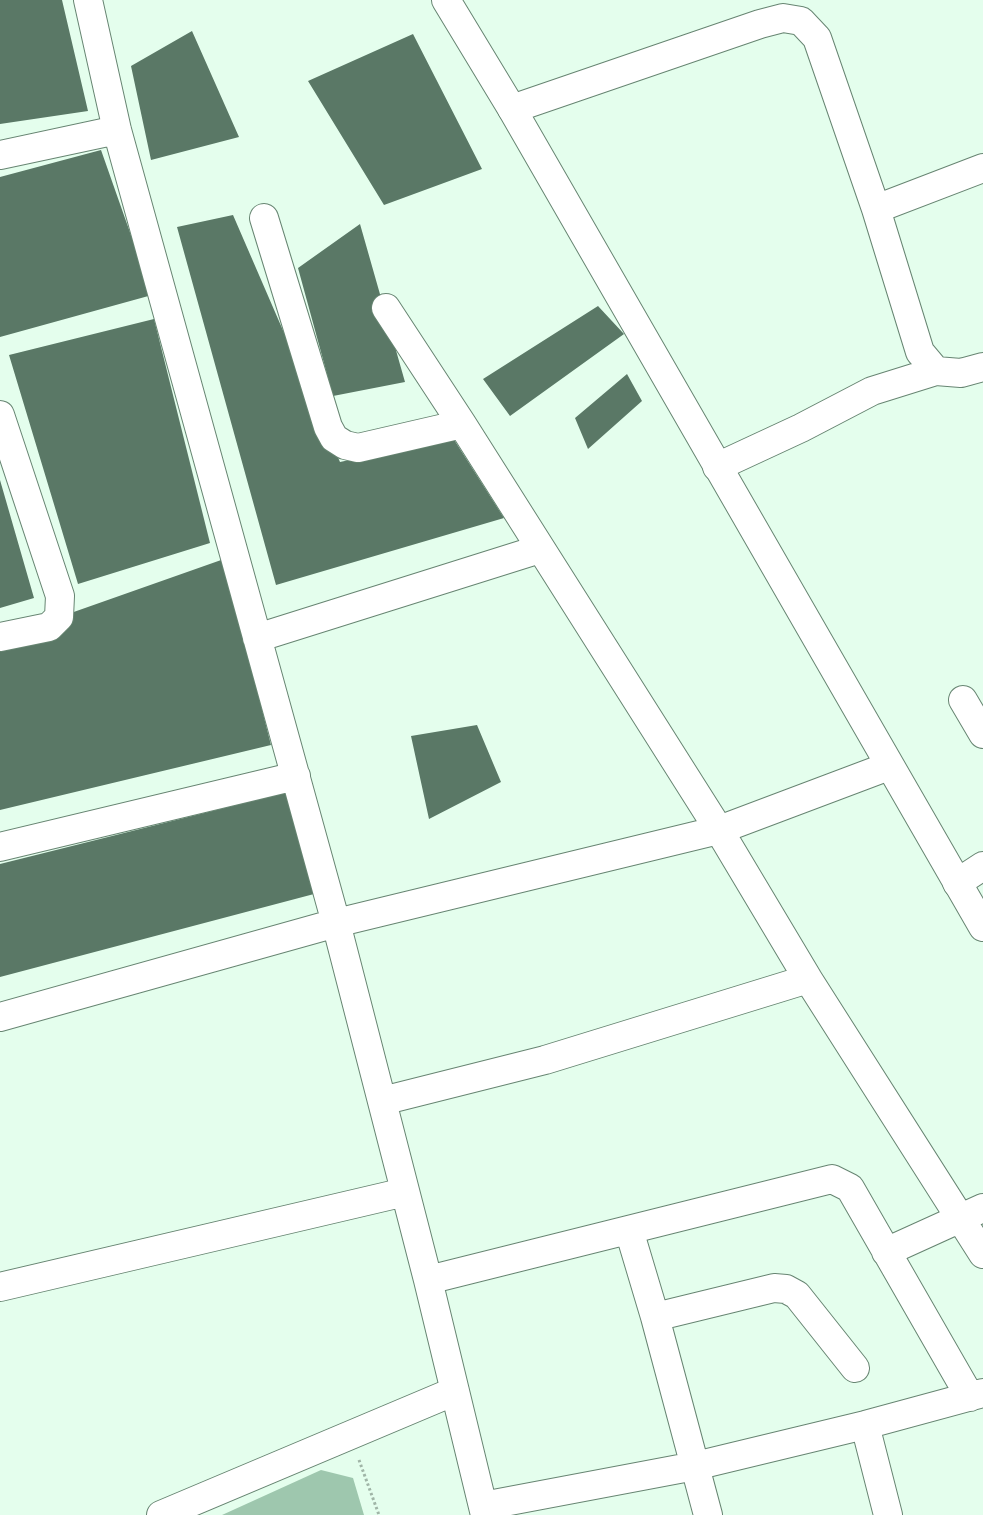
<!DOCTYPE html>
<style>
body{margin:0}
canvas{display:block;background:#e4feed}
</style>
<canvas width="983" height="1515"></canvas>
<script>
const context = document.querySelector('canvas').getContext('2d');
context.lineJoin = 'round';
function paint(path, color) {
  context.fillStyle = color;
  context.fill(path, 'evenodd');
}
function poly(rows) {
  const path = new Path2D();
  for (const r of rows) {
    path.moveTo(r[0], r[1]);
    for (let i = 2; i < r.length; i += 2) path.lineTo(r[i], r[i + 1]);
  }
  return path;
}
function trace(path, color, width, dash) {
  context.strokeStyle = color;
  context.lineWidth = width;
  context.lineCap = dash ? 'butt' : 'round';
  context.setLineDash(dash || []);
  context.stroke(path);
}
paint(poly([
 [321,1470,353,1478,364,1515,222,1515]
]), '#9ec7ae');
paint(poly([
 [0,0,62,0,88,111,0,124],
 [192,31,239,137,151,160,131,66],
 [413,34,482,169,384,205,308,81],
 [101,150,152,295,0,337,0,177],
 [233,215,340,462,453,438,504,518,276,585,177,227],
 [360,224,405,382,333,396,298,268],
 [598,306,624,334,510,416,483,379],
 [154,319,210,543,78,584,9,355],
 [627,374,642,401,588,449,575,418],
 [0,480,34,598,0,608],
 [224,559,271,745,0,810,0,638],
 [477,725,501,782,429,819,411,736],
 [288,792,314,894,0,977,0,864]
]), '#5a7866');
const street = poly([
 [88,0,117,130,336,923,428,1280,485,1515],
 [512,109,760,24,783,18,801,21,817,38,876,209,920,352,936,371,961,373,983,367],
 [0,155,117,130],
 [876,209,983,168],
 [264,218,328,427,334,438,345,445,358,448,462,424],
 [386,308,462,424,719,830,808,979,983,1254],
 [0,415,60,596,59,617,49,627,0,637],
 [717,467,801,428,872,391,936,371],
 [257,638,540,549],
 [963,700,983,734],
 [0,847,296,776],
 [957,883,983,866],
 [0,1017,336,923,719,830,889,766],
 [382,1101,545,1060,808,979],
 [629,1230,655,1317,708,1515],
 [886,1252,983,1208],
 [428,1280,832,1179,850,1188,970,1397],
 [0,1287,405,1192],
 [655,1317,774,1288,786,1289,797,1295,855,1368],
 [865,1425,888,1515],
 [483,1506,695,1466,865,1425,983,1393],
 [161,1515,455,1391]
]);
const secondary = poly([
 [446,0,512,109,983,927]
]);
trace(street, '#678572', 30);
trace(secondary, '#678572', 30);
trace(poly([
 [359,1460,379,1515]
]), '#a0b5a7', 3, [2.5, 2.5]);
trace(street, '#fff', 28);
trace(secondary, '#fff', 28);
</script>
